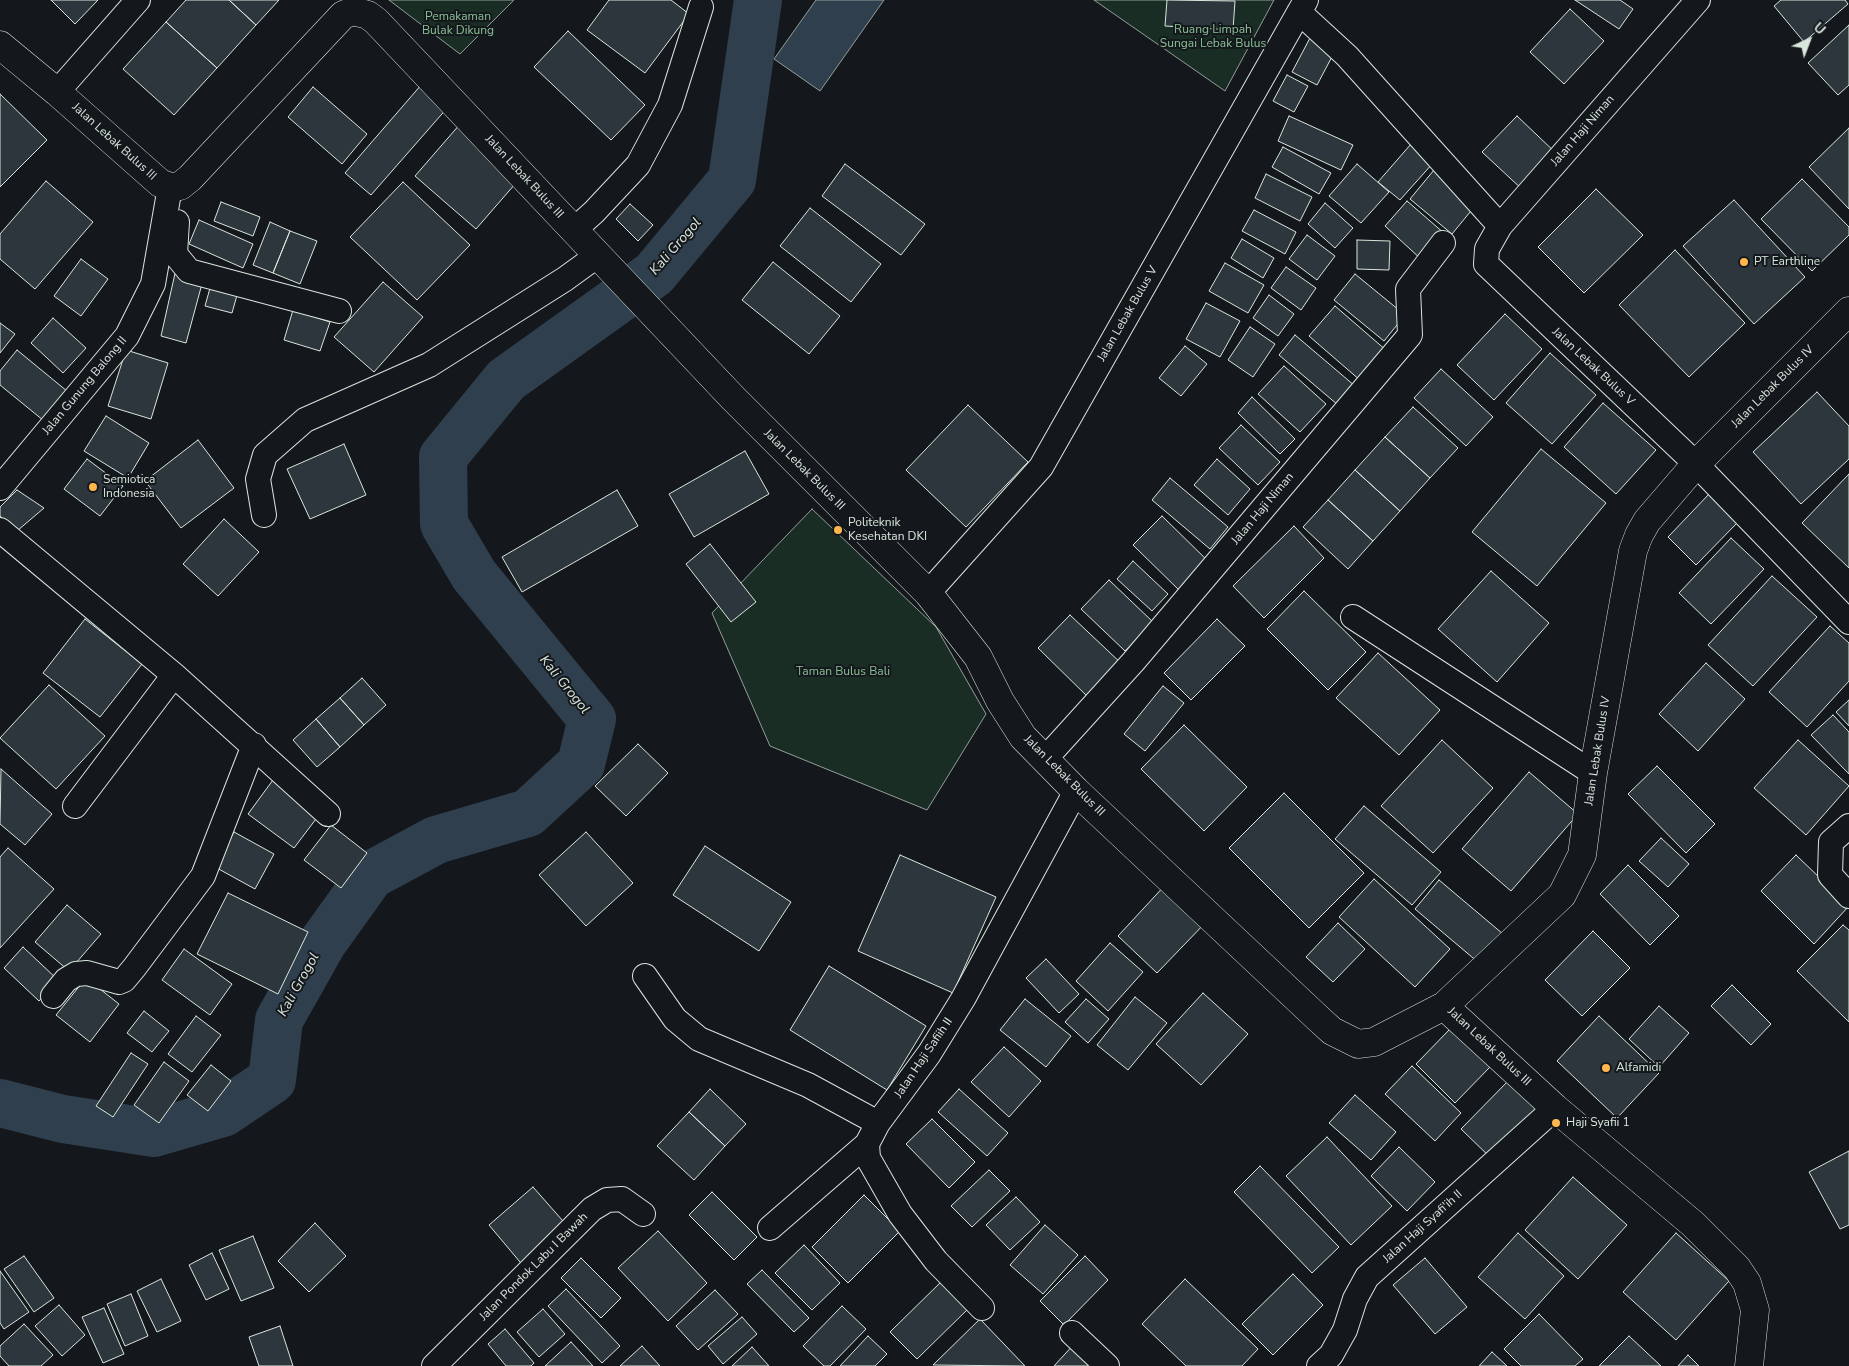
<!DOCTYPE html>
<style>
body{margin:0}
#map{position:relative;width:1849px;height:1366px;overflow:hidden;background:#14181c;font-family:"Nunito Sans",sans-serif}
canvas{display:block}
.north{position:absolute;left:1784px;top:15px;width:50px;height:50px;-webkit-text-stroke:4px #14181c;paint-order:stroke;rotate:43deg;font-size:14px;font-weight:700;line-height:20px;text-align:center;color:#d8e6dc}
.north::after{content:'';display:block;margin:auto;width:18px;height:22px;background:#d8e6dc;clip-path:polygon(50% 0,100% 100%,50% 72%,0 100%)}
</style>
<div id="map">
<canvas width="1849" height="1366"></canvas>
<div class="north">U</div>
</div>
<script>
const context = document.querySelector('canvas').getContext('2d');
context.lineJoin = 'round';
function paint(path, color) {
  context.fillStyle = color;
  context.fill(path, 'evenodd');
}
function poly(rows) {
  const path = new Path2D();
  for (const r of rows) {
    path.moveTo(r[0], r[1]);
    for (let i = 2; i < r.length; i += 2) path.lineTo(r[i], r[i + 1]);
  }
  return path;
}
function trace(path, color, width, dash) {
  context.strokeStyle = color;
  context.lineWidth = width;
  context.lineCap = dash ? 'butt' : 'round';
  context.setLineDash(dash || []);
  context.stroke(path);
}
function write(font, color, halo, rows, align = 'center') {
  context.font = font + ' "Nunito Sans",sans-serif';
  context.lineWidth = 4;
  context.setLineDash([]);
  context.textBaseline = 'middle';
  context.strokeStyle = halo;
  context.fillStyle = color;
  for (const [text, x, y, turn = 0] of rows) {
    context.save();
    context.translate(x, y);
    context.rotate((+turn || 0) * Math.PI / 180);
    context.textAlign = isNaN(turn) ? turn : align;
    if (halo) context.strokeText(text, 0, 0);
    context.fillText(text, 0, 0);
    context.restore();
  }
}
const green = poly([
 [389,0,514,0,460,54,389,0],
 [1094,0,1274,0,1225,91,1094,0],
 [812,509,936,627,986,714,927,810,770,746,712,613,812,509]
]);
paint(green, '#1a2d24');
trace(green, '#939e99', 1);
const water = poly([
 [816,0,884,0,820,91,774,59,816,0]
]);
paint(water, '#2f3f4d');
trace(water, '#939e99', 1);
trace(poly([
 [0,1103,63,1119,154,1133,223,1113,272,1080,279,1020,323,942,371,875,436,840,528,813,581,764,592,719,474,575,444,524,443,457,506,380,654,274,732,180,758,0]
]), '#2f3f4d', 48);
const building = poly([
 [51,0,98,0,75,24,51,0],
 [186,0,229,0,256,25,217,68,166,22,186,0],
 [229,0,279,0,256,25,229,0],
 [609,0,671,0,689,14,645,73,587,30,609,0],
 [1167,0,1235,1,1233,30,1165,26,1167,0],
 [1575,0,1620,0,1633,9,1619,29,1575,0],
 [1781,0,1845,0,1848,4,1804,42,1774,6,1781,0],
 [1570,9,1604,41,1564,84,1530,52,1570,9],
 [166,22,217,68,174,115,123,69,166,22],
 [1849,25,1849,85,1838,95,1808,63,1849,25],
 [568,31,645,105,611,140,534,67,568,31],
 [1310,38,1335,51,1317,85,1292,72,1310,38],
 [1287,75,1308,86,1294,112,1273,101,1287,75],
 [422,84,448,107,371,195,345,173,422,84],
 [313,87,367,134,342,164,288,117,313,87],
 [0,94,47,140,0,187,0,94],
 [1289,116,1353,145,1341,170,1278,141,1289,116],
 [1517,116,1559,156,1525,192,1482,152,1517,116],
 [461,123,522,176,476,229,415,176,461,123],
 [1849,128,1849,209,1809,167,1849,128],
 [1411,144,1433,163,1400,200,1378,182,1411,144],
 [1283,147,1331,173,1319,194,1272,167,1283,147],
 [845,164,925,224,901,255,822,196,845,164],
 [1357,164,1389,192,1361,223,1329,196,1357,164],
 [1434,170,1475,206,1452,234,1410,199,1434,170],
 [1266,174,1312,197,1300,221,1255,198,1266,174],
 [1802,179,1849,227,1849,235,1812,271,1761,219,1802,179],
 [46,181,93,222,35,289,0,259,0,234,46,181],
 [403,182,470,245,417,300,350,237,403,182],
 [1596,189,1643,235,1584,293,1538,247,1596,189],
 [1734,200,1805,277,1754,324,1683,246,1734,200],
 [1407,201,1445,234,1422,260,1385,226,1407,201],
 [221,202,260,217,253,236,214,221,221,202],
 [1325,203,1353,228,1335,248,1308,224,1325,203],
 [630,204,653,225,638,241,616,219,630,204],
 [810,208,881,264,851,302,780,246,810,208],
 [1254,210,1296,232,1285,254,1242,231,1254,210],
 [199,220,253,244,243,268,189,244,199,220],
 [270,222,290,231,273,273,253,265,270,222],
 [290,231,317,241,300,284,273,273,290,231],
 [1307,235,1335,256,1317,280,1289,259,1307,235],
 [1242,239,1274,258,1263,278,1231,258,1242,239],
 [1357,240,1390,241,1389,270,1357,269,1357,240],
 [1675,250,1745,323,1689,377,1619,305,1675,250],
 [81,259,108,279,81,316,54,296,81,259],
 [773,262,840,316,809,354,742,300,773,262],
 [1225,263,1264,285,1248,313,1209,291,1225,263],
 [1286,267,1316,288,1301,310,1271,288,1286,267],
 [176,269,203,280,186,343,161,336,176,269],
 [1355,274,1405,315,1384,341,1334,300,1355,274],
 [212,281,239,288,232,313,205,306,212,281],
 [383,282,423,317,374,372,334,337,383,282],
 [1269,295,1294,314,1278,336,1253,318,1269,295],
 [1206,303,1240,321,1220,357,1186,339,1206,303],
 [1335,306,1387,351,1361,381,1309,336,1335,306],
 [293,310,330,322,320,351,284,340,293,310],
 [1505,314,1542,349,1494,400,1457,365,1505,314],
 [53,318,86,348,63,373,31,343,53,318],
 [0,323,15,334,0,353,0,323],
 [1250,327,1275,344,1253,377,1228,360,1250,327],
 [1295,335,1355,386,1338,405,1279,355,1295,335],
 [1185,346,1207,364,1181,396,1159,378,1185,346],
 [17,350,73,396,49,425,0,385,0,371,17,350],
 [126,350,168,363,151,419,108,406,126,350],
 [1550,353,1596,395,1552,444,1506,403,1550,353],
 [1284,366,1326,404,1300,432,1258,394,1284,366],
 [1441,369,1493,417,1466,446,1414,398,1441,369],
 [1817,392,1849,426,1849,459,1801,504,1753,452,1817,392],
 [1252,397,1295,439,1280,454,1238,413,1252,397],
 [1603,403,1656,450,1616,494,1564,447,1603,403],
 [968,405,1028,462,966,527,906,470,968,405],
 [1413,407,1458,448,1430,478,1385,437,1413,407],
 [106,416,149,443,128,478,84,451,106,416],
 [1241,425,1280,462,1258,485,1219,448,1241,425],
 [1385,437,1430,478,1400,511,1355,470,1385,437],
 [198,440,234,488,181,528,145,481,198,440],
 [344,444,366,495,310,519,287,469,344,444],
 [1541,449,1606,503,1537,586,1472,532,1541,449],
 [745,451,769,494,694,537,669,494,745,451],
 [87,459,123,486,100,516,64,489,87,459],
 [1217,459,1250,489,1228,515,1194,485,1217,459],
 [1355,470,1400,511,1373,541,1328,500,1355,470],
 [1849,474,1849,568,1802,523,1849,474],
 [1170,478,1228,527,1210,549,1152,500,1170,478],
 [17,490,44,508,17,531,0,516,0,507,17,490],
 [617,490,638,526,522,592,502,557,617,490],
 [1710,493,1739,521,1696,565,1668,537,1710,493],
 [1328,500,1373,541,1348,569,1303,527,1328,500],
 [1162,516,1212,565,1183,594,1133,545,1162,516],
 [224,519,259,552,218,596,183,564,224,519],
 [1294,526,1324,558,1264,618,1233,586,1294,526],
 [1731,538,1764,569,1711,624,1679,593,1731,538],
 [710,544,756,602,731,622,686,564,710,544],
 [1133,561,1168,594,1152,611,1117,579,1133,561],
 [1491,571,1549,623,1497,682,1438,629,1491,571],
 [1772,576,1817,617,1753,686,1708,645,1772,576],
 [1109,580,1153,622,1125,651,1081,609,1109,580],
 [1304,591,1366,652,1328,690,1267,629,1304,591],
 [1070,615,1124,666,1091,700,1038,648,1070,615],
 [85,619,142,664,100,717,43,673,85,619],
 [1217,619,1245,646,1191,700,1164,673,1217,619],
 [1830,626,1849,643,1849,681,1807,727,1769,692,1830,626],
 [1378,653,1440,710,1399,755,1336,698,1378,653],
 [1706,663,1745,699,1698,751,1659,714,1706,663],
 [362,678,386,705,364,725,340,698,362,678],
 [49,685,105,736,56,789,0,738,49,685],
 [1163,686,1184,703,1145,751,1124,734,1163,686],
 [340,698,364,725,340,747,316,719,340,698],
 [1849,700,1849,726,1836,712,1849,700],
 [1833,715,1849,732,1849,774,1811,735,1833,715],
 [316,719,340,747,317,767,293,740,316,719],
 [1184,725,1247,787,1204,831,1141,769,1184,725],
 [1442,740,1493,788,1433,853,1381,806,1442,740],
 [1798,740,1849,786,1806,835,1754,788,1798,740],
 [638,744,668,773,626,816,595,786,638,744],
 [1657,766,1715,824,1686,853,1628,794,1657,766],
 [1,769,52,814,25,845,0,824,1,769],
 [1529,772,1578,814,1511,891,1462,849,1529,772],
 [273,780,319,815,294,848,248,814,273,780],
 [1284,793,1364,873,1309,928,1229,848,1284,793],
 [1364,806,1441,872,1412,905,1335,839,1364,806],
 [331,825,367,853,341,888,304,860,331,825],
 [234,832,274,854,255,889,215,867,234,832],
 [586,832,633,883,586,926,539,875,586,832],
 [1661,838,1689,864,1668,887,1639,861,1661,838],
 [705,846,791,902,759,951,673,895,705,846],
 [8,848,54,889,0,948,0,857,8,848],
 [900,855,996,897,953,993,858,951,900,855],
 [1796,855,1849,906,1814,944,1761,891,1796,855],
 [1628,865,1679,916,1650,945,1600,894,1628,865],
 [1374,879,1450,949,1415,987,1339,917,1374,879],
 [1439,880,1503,934,1479,963,1415,909,1439,880],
 [1168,882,1208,920,1157,973,1118,936,1168,882],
 [228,893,308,932,278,994,197,954,228,893],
 [67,905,101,934,69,971,35,942,67,905],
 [1338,923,1365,949,1333,982,1306,957,1338,923],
 [1843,925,1849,930,1849,1022,1797,971,1843,925],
 [1593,931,1630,968,1582,1016,1545,980,1593,931],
 [1110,943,1143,972,1108,1011,1076,981,1110,943],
 [23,947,58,980,39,1001,4,968,23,947],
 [184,949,232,984,210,1015,162,980,184,949],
 [1046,959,1079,994,1059,1013,1026,978,1046,959],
 [829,966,926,1026,887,1090,790,1030,829,966],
 [86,978,119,1004,90,1042,56,1015,86,978],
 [1732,985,1771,1024,1751,1045,1711,1006,1732,985],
 [1203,993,1248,1034,1201,1085,1156,1044,1203,993],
 [1135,997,1167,1023,1128,1070,1097,1045,1135,997],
 [1025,999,1071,1036,1046,1067,1000,1030,1025,999],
 [1086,999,1109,1019,1088,1043,1065,1022,1086,999],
 [1659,1006,1689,1033,1659,1067,1629,1039,1659,1006],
 [144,1011,169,1031,152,1052,127,1033,144,1011],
 [196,1016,221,1035,192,1072,168,1054,196,1016],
 [1599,1016,1659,1073,1617,1118,1557,1061,1599,1016],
 [1451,1028,1490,1067,1455,1103,1416,1064,1451,1028],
 [1004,1047,1041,1081,1009,1117,971,1082,1004,1047],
 [131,1053,148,1064,113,1117,96,1106,131,1053],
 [164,1062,189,1081,159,1123,134,1105,164,1062],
 [211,1065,231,1081,208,1111,187,1095,211,1065],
 [1412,1066,1461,1113,1435,1141,1385,1094,1412,1066],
 [1511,1078,1544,1111,1494,1161,1461,1129,1511,1078],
 [710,1089,746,1124,725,1146,689,1112,710,1089],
 [959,1089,1008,1133,987,1156,938,1112,959,1089],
 [1355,1095,1396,1132,1371,1160,1329,1123,1355,1095],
 [689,1112,725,1146,694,1180,657,1146,689,1112],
 [932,1119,975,1162,949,1188,906,1144,932,1119],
 [1327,1137,1392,1206,1351,1245,1286,1176,1327,1137],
 [1399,1147,1435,1182,1407,1211,1371,1176,1399,1147],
 [1849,1151,1849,1225,1840,1229,1809,1172,1849,1151],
 [1260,1166,1339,1247,1312,1273,1234,1192,1260,1166],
 [989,1170,1010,1191,972,1227,951,1206,989,1170],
 [1573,1177,1627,1225,1578,1279,1525,1230,1573,1177],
 [533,1187,570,1229,525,1268,489,1225,533,1187],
 [712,1192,757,1237,734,1260,689,1215,712,1192],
 [864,1195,900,1231,848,1283,812,1247,864,1195],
 [1016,1197,1040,1222,1010,1250,986,1225,1016,1197],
 [315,1223,346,1256,309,1292,278,1261,315,1223],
 [1045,1225,1078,1255,1043,1294,1010,1265,1045,1225],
 [658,1231,707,1283,668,1321,618,1268,658,1231],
 [1518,1233,1564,1276,1525,1319,1478,1277,1518,1233],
 [1676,1233,1729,1281,1676,1340,1623,1292,1676,1233],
 [253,1236,274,1288,241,1301,219,1250,253,1236],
 [804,1245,840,1283,812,1310,775,1273,804,1245],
 [212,1253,229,1289,206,1300,189,1265,212,1253],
 [24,1256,54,1298,34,1312,4,1269,24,1256],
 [1085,1256,1108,1280,1064,1325,1040,1301,1085,1256],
 [581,1258,621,1298,601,1318,561,1278,581,1258],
 [1425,1258,1467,1307,1435,1334,1393,1285,1425,1258],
 [762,1270,809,1318,794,1332,747,1284,762,1270],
 [0,1271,29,1312,4,1329,0,1323,0,1271],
 [1293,1274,1323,1305,1273,1355,1242,1324,1293,1274],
 [161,1279,181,1321,157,1332,137,1291,161,1279],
 [1185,1279,1258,1349,1242,1366,1186,1366,1142,1324,1185,1279],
 [943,1280,970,1307,917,1359,890,1332,943,1280],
 [566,1289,620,1346,602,1363,548,1306,566,1289],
 [715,1290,738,1314,698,1350,676,1326,715,1290],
 [131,1294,148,1336,125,1346,107,1304,131,1294],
 [59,1305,85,1335,62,1356,35,1326,59,1305],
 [842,1306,866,1329,830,1366,824,1366,803,1346,842,1306],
 [104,1308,124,1354,103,1363,82,1317,104,1308],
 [543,1309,565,1334,539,1357,517,1332,543,1309],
 [1539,1314,1583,1359,1575,1366,1521,1366,1504,1349,1539,1314],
 [742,1317,757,1334,723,1364,708,1346,742,1317],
 [980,1319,1025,1366,933,1365,980,1319],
 [24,1324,53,1355,41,1366,9,1366,0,1356,0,1346,24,1324],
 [280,1326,293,1366,259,1366,249,1337,280,1326],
 [505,1329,534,1363,531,1366,506,1366,488,1344,505,1329],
 [868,1336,887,1354,875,1366,840,1366,868,1336],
 [1629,1336,1661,1366,1599,1366,1629,1336],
 [571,1342,593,1366,545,1366,571,1342],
 [1076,1342,1102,1366,1054,1366,1076,1342],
 [642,1346,660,1366,620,1366,642,1346],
 [752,1347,769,1366,732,1366,752,1347],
 [1492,1352,1507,1366,1479,1366,1492,1352],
 [1688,1355,1699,1366,1678,1366,1688,1355]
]);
paint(building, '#2c363c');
trace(building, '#d8e6dc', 1);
const minor = poly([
 [1698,0,1500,226,1487,249,1486,264,1696,464,1849,622],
 [1299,12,1347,56,1500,226],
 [57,92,138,0],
 [177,222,175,254,189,271,339,311],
 [574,230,594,212,638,165,670,105,701,7],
 [0,488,127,336,153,284,170,187],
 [264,515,258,479,265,455,305,420,429,365,565,279,598,255],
 [0,530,174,675,328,814],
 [928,593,1041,467,1306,0],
 [1353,617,1593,773],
 [1045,759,1133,662,1410,335,1408,289,1443,243],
 [75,806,174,675],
 [1849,826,1831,842,1830,875,1849,896],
 [645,976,675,1019,699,1039,808,1085,878,1123],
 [53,996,66,980,76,974,87,973,119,982,124,980,134,968,203,876,254,745],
 [770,1228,867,1144],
 [982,1308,936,1261,900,1214,868,1158,867,1144,878,1123,929,1054,963,999,1076,791],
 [1072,1333,1107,1366],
 [434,1366,592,1209,607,1200,622,1199,643,1214],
 [1319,1366,1331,1355,1345,1330,1355,1299,1367,1277,1555,1108]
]);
const tertiary = poly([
 [0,45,57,92,160,183,170,187,180,186,190,178,343,15,353,11,368,15,376,21,733,398,928,593,978,657,1000,701,1023,737,1076,791,1321,1021,1332,1031,1358,1044,1374,1042,1444,1006,1562,895,1582,855,1593,773,1633,551,1639,535,1647,521,1696,464,1849,311],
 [1444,1006,1555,1108,1693,1224,1737,1268,1747,1283,1755,1310,1749,1366]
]);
trace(minor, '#d8e6dc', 26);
trace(tertiary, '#d8e6dc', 29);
trace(minor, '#14181c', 24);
trace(tertiary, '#14181c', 28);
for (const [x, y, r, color] of [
 [1744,262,5,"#ffb74d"],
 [93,487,5,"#ffb74d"],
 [838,530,5,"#ffb74d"],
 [1606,1068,5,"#ffb74d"],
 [1556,1123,5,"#ffb74d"]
]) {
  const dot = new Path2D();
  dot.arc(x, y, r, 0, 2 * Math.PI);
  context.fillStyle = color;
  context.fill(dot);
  trace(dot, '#14181c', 2);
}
write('12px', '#8ac095', '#14181c', [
 ["Pemakaman",458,17],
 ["Bulak Dikung",458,31],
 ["Ruang Limpah",1213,30],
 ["Sungai Lebak Bulus",1213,44],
 ["Taman Bulus Bali",843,672]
]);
write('12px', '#d8e6dc', '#14181c', [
 ["Jalan Haji Niman",1583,131,-49],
 ["Jalan Lebak Bulus III",114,142,42],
 ["Jalan Lebak Bulus III",524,177,47],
 ["Jalan Lebak Bulus V",1128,314,-60],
 ["Jalan Lebak Bulus V",1593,367,43],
 ["Jalan Gunung Balong II",85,386,-50],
 ["Jalan Lebak Bulus IV",1773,387,-45],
 ["Jalan Lebak Bulus III",804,470,45],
 ["Jalan Haji Niman",1263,509,-50],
 ["Jalan Lebak Bulus IV",1598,751,-81],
 ["Jalan Lebak Bulus III",1064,776,45],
 ["Jalan Lebak Bulus III",1489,1047,43],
 ["Jalan Haji Safiih II",924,1058,-56],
 ["Jalan Haji Syafi'ih II",1423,1227,-42],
 ["Jalan Pondok Labu I Bawah",534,1267,-45]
]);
write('12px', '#d8e6dc', '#14181c', [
 ["PT Earthline",1754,262],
 ["Semiotica",103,480],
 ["Indonesia",103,494],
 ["Politeknik",848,523],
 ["Kesehatan DKI",848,537],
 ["Alfamidi",1616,1068],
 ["Haji Syafii 1",1566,1123]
], 'left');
write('italic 14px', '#d8e6dc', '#14181c', [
 ["Kali Grogol",676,247,-49],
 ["Kali Grogol",564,685,51],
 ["Kali Grogol",299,985,-61]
]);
</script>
